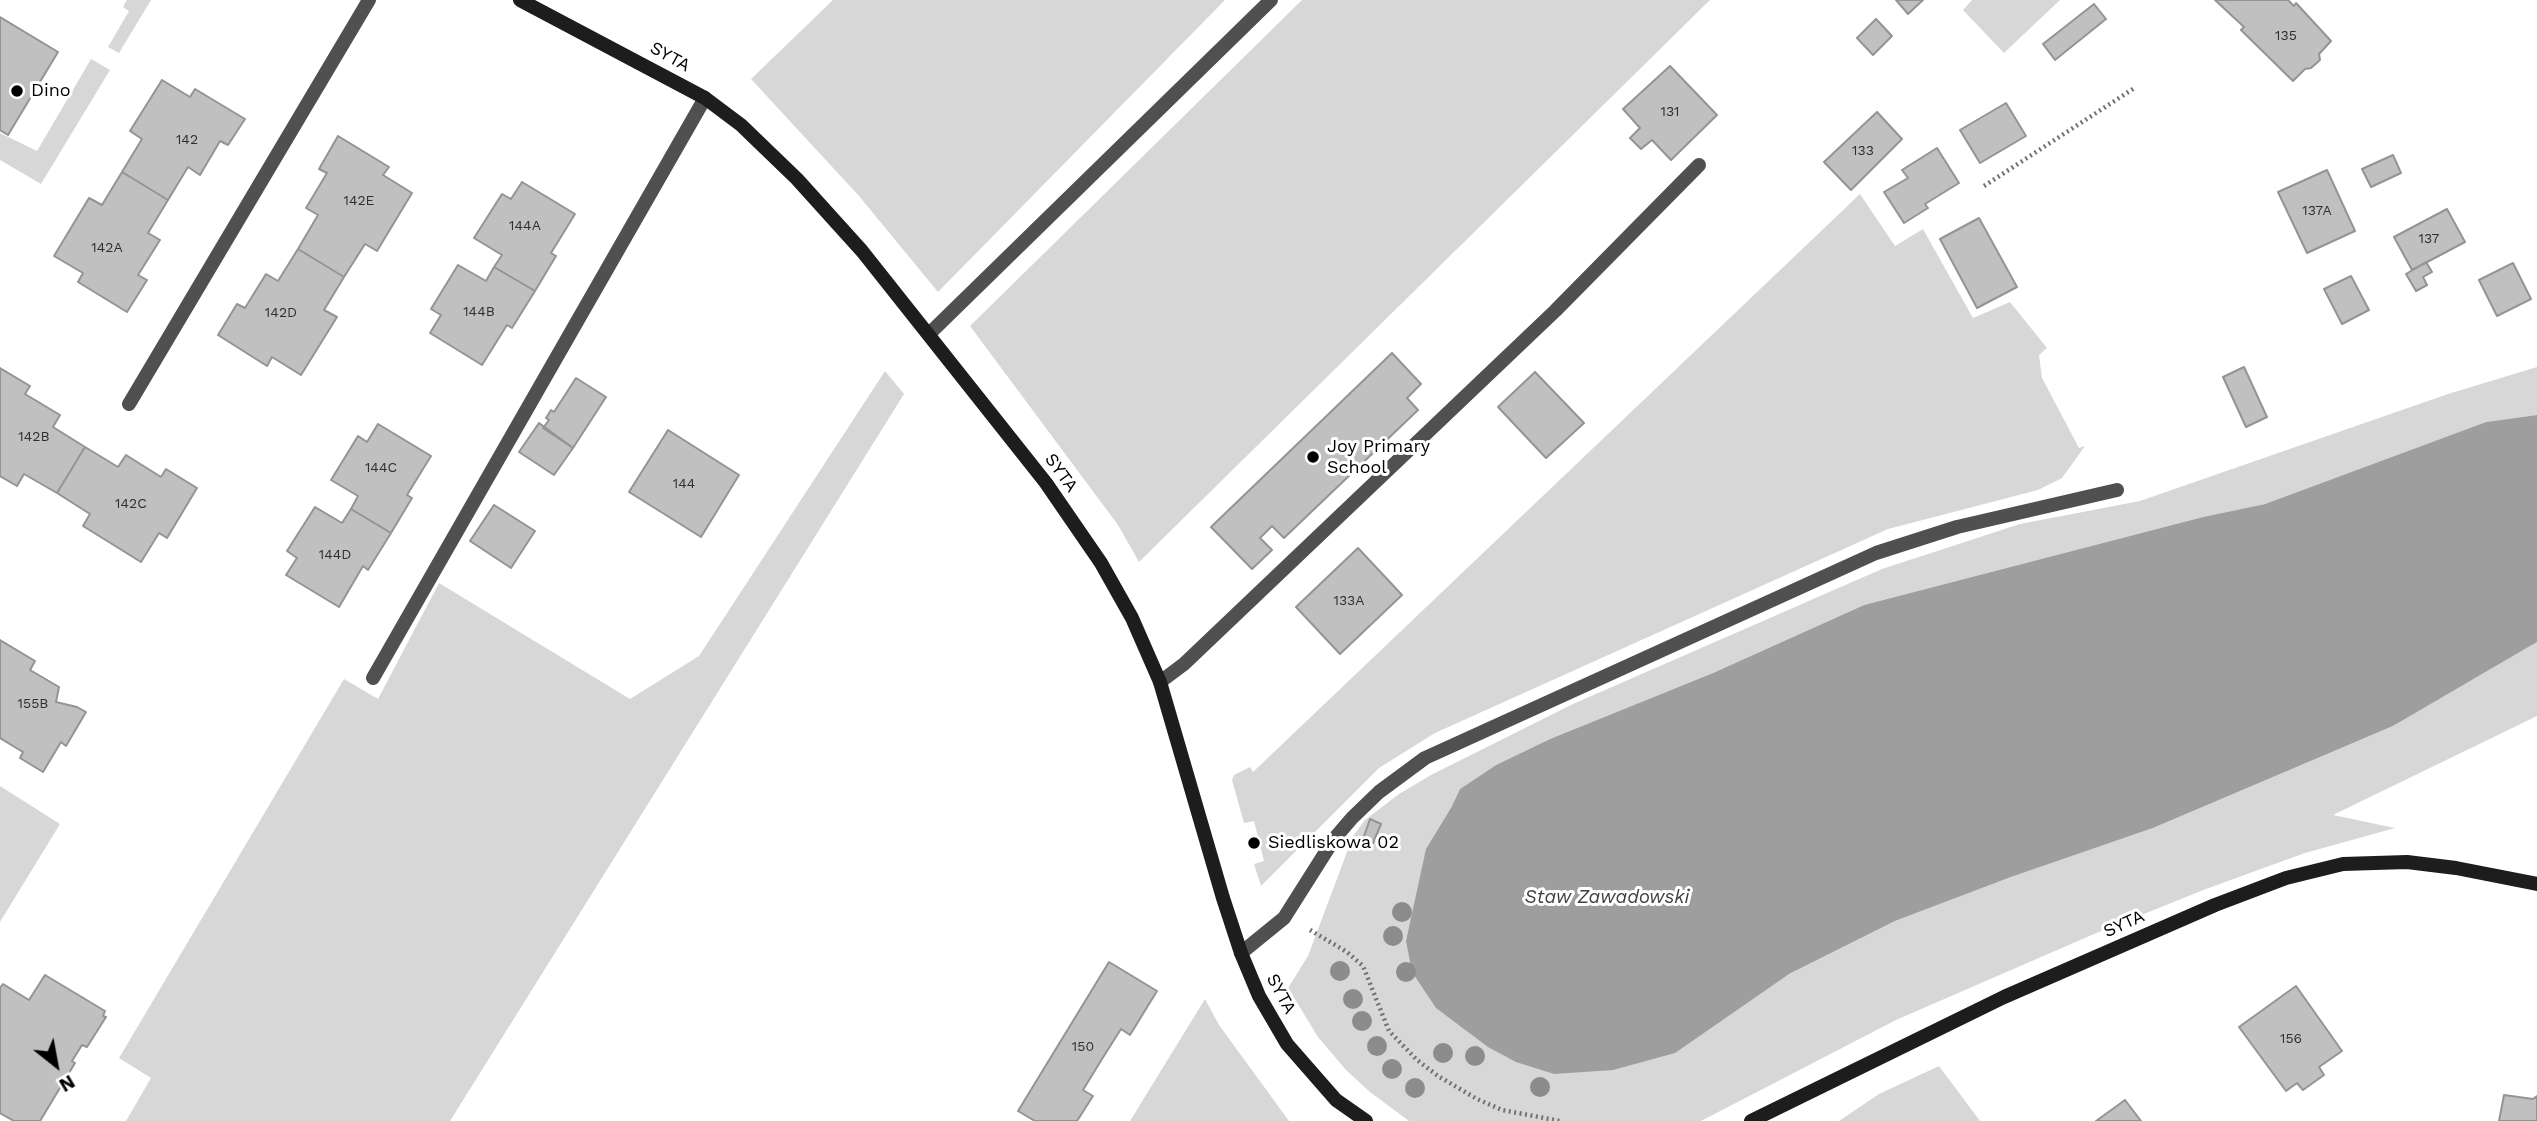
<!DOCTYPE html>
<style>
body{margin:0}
#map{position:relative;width:2537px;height:1121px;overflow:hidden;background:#fff;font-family:"Work Sans",sans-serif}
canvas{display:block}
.north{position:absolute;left:21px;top:1030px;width:70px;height:70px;-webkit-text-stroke:5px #fff;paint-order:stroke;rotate:149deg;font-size:19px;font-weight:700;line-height:28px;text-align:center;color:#000}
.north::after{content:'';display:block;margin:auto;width:24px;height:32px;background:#000;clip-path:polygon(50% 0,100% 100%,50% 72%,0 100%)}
</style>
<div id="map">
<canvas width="2537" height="1121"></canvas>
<div class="north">N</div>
</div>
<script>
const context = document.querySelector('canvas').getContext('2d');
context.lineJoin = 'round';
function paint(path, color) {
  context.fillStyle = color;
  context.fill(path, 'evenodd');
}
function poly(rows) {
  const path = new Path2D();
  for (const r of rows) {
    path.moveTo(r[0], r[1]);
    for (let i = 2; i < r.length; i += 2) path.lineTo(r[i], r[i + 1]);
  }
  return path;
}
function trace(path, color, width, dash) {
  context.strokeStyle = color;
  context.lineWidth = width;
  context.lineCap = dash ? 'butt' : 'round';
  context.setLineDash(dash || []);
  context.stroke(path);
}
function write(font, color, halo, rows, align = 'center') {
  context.font = font + ' "Work Sans",sans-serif';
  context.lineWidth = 6;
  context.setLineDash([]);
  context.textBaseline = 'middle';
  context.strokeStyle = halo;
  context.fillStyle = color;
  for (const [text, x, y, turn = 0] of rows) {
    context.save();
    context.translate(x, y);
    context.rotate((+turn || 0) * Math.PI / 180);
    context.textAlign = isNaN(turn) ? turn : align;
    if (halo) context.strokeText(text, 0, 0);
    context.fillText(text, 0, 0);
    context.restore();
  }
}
paint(poly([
 [127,0,151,0,119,53,108,47,129,11,123,7],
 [833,0,1225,0,938,292,859,196,751,79],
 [1302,0,1710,0,1139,562,1118,525,970,326],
 [1972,0,2060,0,2004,53,1963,10],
 [91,59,110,70,41,184,0,160,0,133,37,151],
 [1860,194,1895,246,1923,229,1973,318,2010,302,2047,348,2039,355,2042,378,2079,448,2085,446,2062,478,2038,490,1888,529,1435,733,1379,768,1261,886,1254,864,1264,861,1254,821,1244,823,1232,780,1234,775,1250,767,1253,772],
 [2537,367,2537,415,2486,422,2265,504,2203,517,1864,605,1713,673,1550,739,1496,765,1460,789,1451,808,1789,974,1895,921,2011,877,2153,828,2393,726,2537,642,2537,716,2333,815,2395,828,2305,853,2206,889,2094,934,1896,1020,1701,1121,1409,1121,1370,1092,1346,1070,1318,1037,1288,988,1308,956,1353,836,1365,820,1399,794,1431,775,1573,704,1882,569,2020,524,2140,501,2448,394],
 [885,371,904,394,450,1121,126,1121,151,1078,119,1058,344,679,378,699,439,583,630,699,699,656],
 [0,786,60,824,0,922],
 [1205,999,1219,1025,1289,1121,1130,1121],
 [1939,1066,1980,1121,1839,1121,1879,1094]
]), '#d7d7d7');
paint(poly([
 [2537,415,2537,642,2393,726,2153,828,2011,877,1895,921,1789,974,1675,1053,1613,1070,1554,1074,1516,1062,1488,1047,1436,1008,1412,972,1406,941,1426,849,1451,808,1460,789,1496,765,1550,739,1713,673,1864,605,2203,517,2265,504,2486,422]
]), '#9e9e9e');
const building = poly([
 [1896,0,1923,0,1908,14,1896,0],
 [2215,0,2288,0,2294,6,2296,3,2331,41,2319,54,2320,60,2311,68,2305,69,2293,81,2241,30,2244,27,2215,0],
 [2094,4,2106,19,2055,60,2043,44,2094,4],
 [0,17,58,52,8,135,0,130,0,17],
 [1876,19,1892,36,1873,55,1857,38,1876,19],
 [1670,66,1717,115,1671,160,1652,140,1641,149,1630,138,1640,128,1623,109,1670,66],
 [162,80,190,97,195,89,245,119,228,145,220,141,200,175,188,167,168,200,122,172,142,139,130,131,162,80],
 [2006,103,2026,136,1980,163,1960,130,2006,103],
 [1877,112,1902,139,1851,190,1824,162,1877,112],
 [338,136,389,167,383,175,412,193,377,251,365,244,344,277,298,249,318,215,306,208,327,173,319,169,338,136],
 [1937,148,1959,183,1925,204,1928,208,1904,223,1884,192,1908,178,1902,170,1937,148],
 [2393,155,2401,173,2371,187,2362,169,2393,155],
 [2327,170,2355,231,2307,253,2278,192,2327,170],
 [122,172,168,200,148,233,160,240,138,275,147,280,127,312,78,282,83,273,54,256,89,198,102,205,122,172],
 [522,182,575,214,551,253,556,256,535,291,494,267,502,255,474,238,502,194,511,199,522,182],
 [2447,209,2465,242,2412,270,2394,237,2447,209],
 [1979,218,2017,287,1977,308,1940,239,1979,218],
 [298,249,344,277,324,310,337,317,301,375,272,357,267,366,218,335,237,304,245,308,266,274,278,281,298,249],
 [2426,262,2432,272,2423,277,2427,285,2416,291,2406,274,2426,262],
 [2513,263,2531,299,2497,316,2479,280,2513,263],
 [458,265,486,281,494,267,535,291,512,328,507,325,482,365,430,333,441,315,431,309,458,265],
 [2351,276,2369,310,2342,324,2324,289,2351,276],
 [1392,353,1421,384,1407,398,1418,410,1284,538,1272,526,1260,538,1272,550,1252,569,1211,527,1392,353],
 [2244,367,2267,417,2246,427,2223,377,2244,367],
 [0,368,30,386,25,394,60,415,53,427,85,447,57,493,24,474,17,486,0,476,0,368],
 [1535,372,1584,423,1546,458,1498,407,1535,372],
 [576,378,606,397,573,448,543,428,549,420,546,418,551,410,554,412,576,378],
 [539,423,573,448,554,475,519,452,539,423],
 [378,424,431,456,407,495,412,498,391,533,351,509,358,496,331,480,358,436,367,442,378,424],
 [668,430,739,475,701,537,629,492,668,430],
 [85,447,118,467,126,455,161,477,166,469,197,488,167,538,159,533,141,562,83,526,90,514,57,493,85,447],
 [494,505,535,531,511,568,470,541,494,505],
 [315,507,342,523,351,509,391,533,368,570,363,566,339,607,286,575,297,558,287,551,315,507],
 [1358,548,1402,595,1340,654,1296,607,1358,548],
 [0,640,35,661,30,670,59,687,56,702,77,707,86,712,66,746,61,742,43,772,20,758,23,752,0,738,0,640],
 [1370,819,1381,824,1373,843,1363,839,1370,819],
 [1109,962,1157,991,1130,1035,1121,1029,1102,1059,1083,1090,1093,1096,1077,1121,1035,1121,1018,1111,1109,962],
 [45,975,105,1011,103,1016,106,1017,87,1047,82,1045,72,1061,75,1063,40,1121,14,1121,0,1113,0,988,3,984,29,1000,45,975],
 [2296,986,2342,1051,2319,1067,2324,1075,2303,1090,2297,1083,2286,1091,2239,1027,2296,986],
 [2504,1095,2533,1099,2537,1096,2537,1121,2499,1121,2504,1095],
 [2125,1100,2141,1121,2096,1121,2125,1100]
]);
paint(building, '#c0c0c0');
trace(building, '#949494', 2);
trace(poly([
 [1984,186,2136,87],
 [1310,930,1347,952,1363,966,1389,1031,1417,1060,1438,1076,1477,1099,1502,1110,1560,1121]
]), '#727272', 4.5, [2, 3.5]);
trace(poly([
 [929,334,1271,0],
 [373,678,705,98],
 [1160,682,1184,664,1555,311,1699,165],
 [1241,953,1284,918,1334,839,1352,818,1379,792,1425,758,1876,553,1957,527,2117,490]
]), '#505050', 14);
trace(poly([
 [129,404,369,0]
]), '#505050', 14);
trace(poly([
 [520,0,705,98,741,125,797,179,862,251,1046,483,1101,563,1132,618,1160,682,1223,898,1241,953,1259,996,1287,1044,1336,1100,1366,1121],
 [1751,1121,2004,997,2215,905,2286,878,2343,864,2407,862,2456,868,2537,884]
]), '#1d1d1d', 14);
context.fillStyle = '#8c8c8c';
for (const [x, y] of [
 [1402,912],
 [1393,936],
 [1340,971],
 [1406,972],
 [1353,999],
 [1362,1021],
 [1377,1046],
 [1443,1053],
 [1475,1056],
 [1392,1069],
 [1540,1087],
 [1415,1088]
]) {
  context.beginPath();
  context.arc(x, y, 10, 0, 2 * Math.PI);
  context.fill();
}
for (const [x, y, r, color] of [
 [17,91,7,"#000"],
 [1313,457,7,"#000"],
 [1254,843,7,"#000"]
]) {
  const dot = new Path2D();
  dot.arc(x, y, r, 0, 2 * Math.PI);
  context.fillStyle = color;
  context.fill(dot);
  trace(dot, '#fff', 2.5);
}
write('14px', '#303030', null, [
 ["135",2286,36],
 ["131",1670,112],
 ["142",187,140],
 ["133",1863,151],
 ["142E",359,201],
 ["137A",2317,211],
 ["144A",525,226],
 ["137",2429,239],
 ["142A",107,248],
 ["144B",479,312],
 ["142D",281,313],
 ["142B",34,437],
 ["144C",381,468],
 ["144",684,484],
 ["142C",131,504],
 ["144D",335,555],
 ["133A",1349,601],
 ["155B",33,704],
 ["156",2291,1039],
 ["150",1083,1047]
]);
write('18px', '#000', '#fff', [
 ["SYTA",670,57,29],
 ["SYTA",1061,473,54],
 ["SYTA",2124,924,-24],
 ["SYTA",1281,994,62]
]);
write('18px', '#000', '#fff', [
 ["Dino",31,91],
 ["Joy Primary",1327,447],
 ["School",1327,468],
 ["Siedliskowa 02",1268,843]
], 'left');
write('italic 19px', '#3f3f3f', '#fff', [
 ["Staw Zawadowski",1607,897]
]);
</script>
